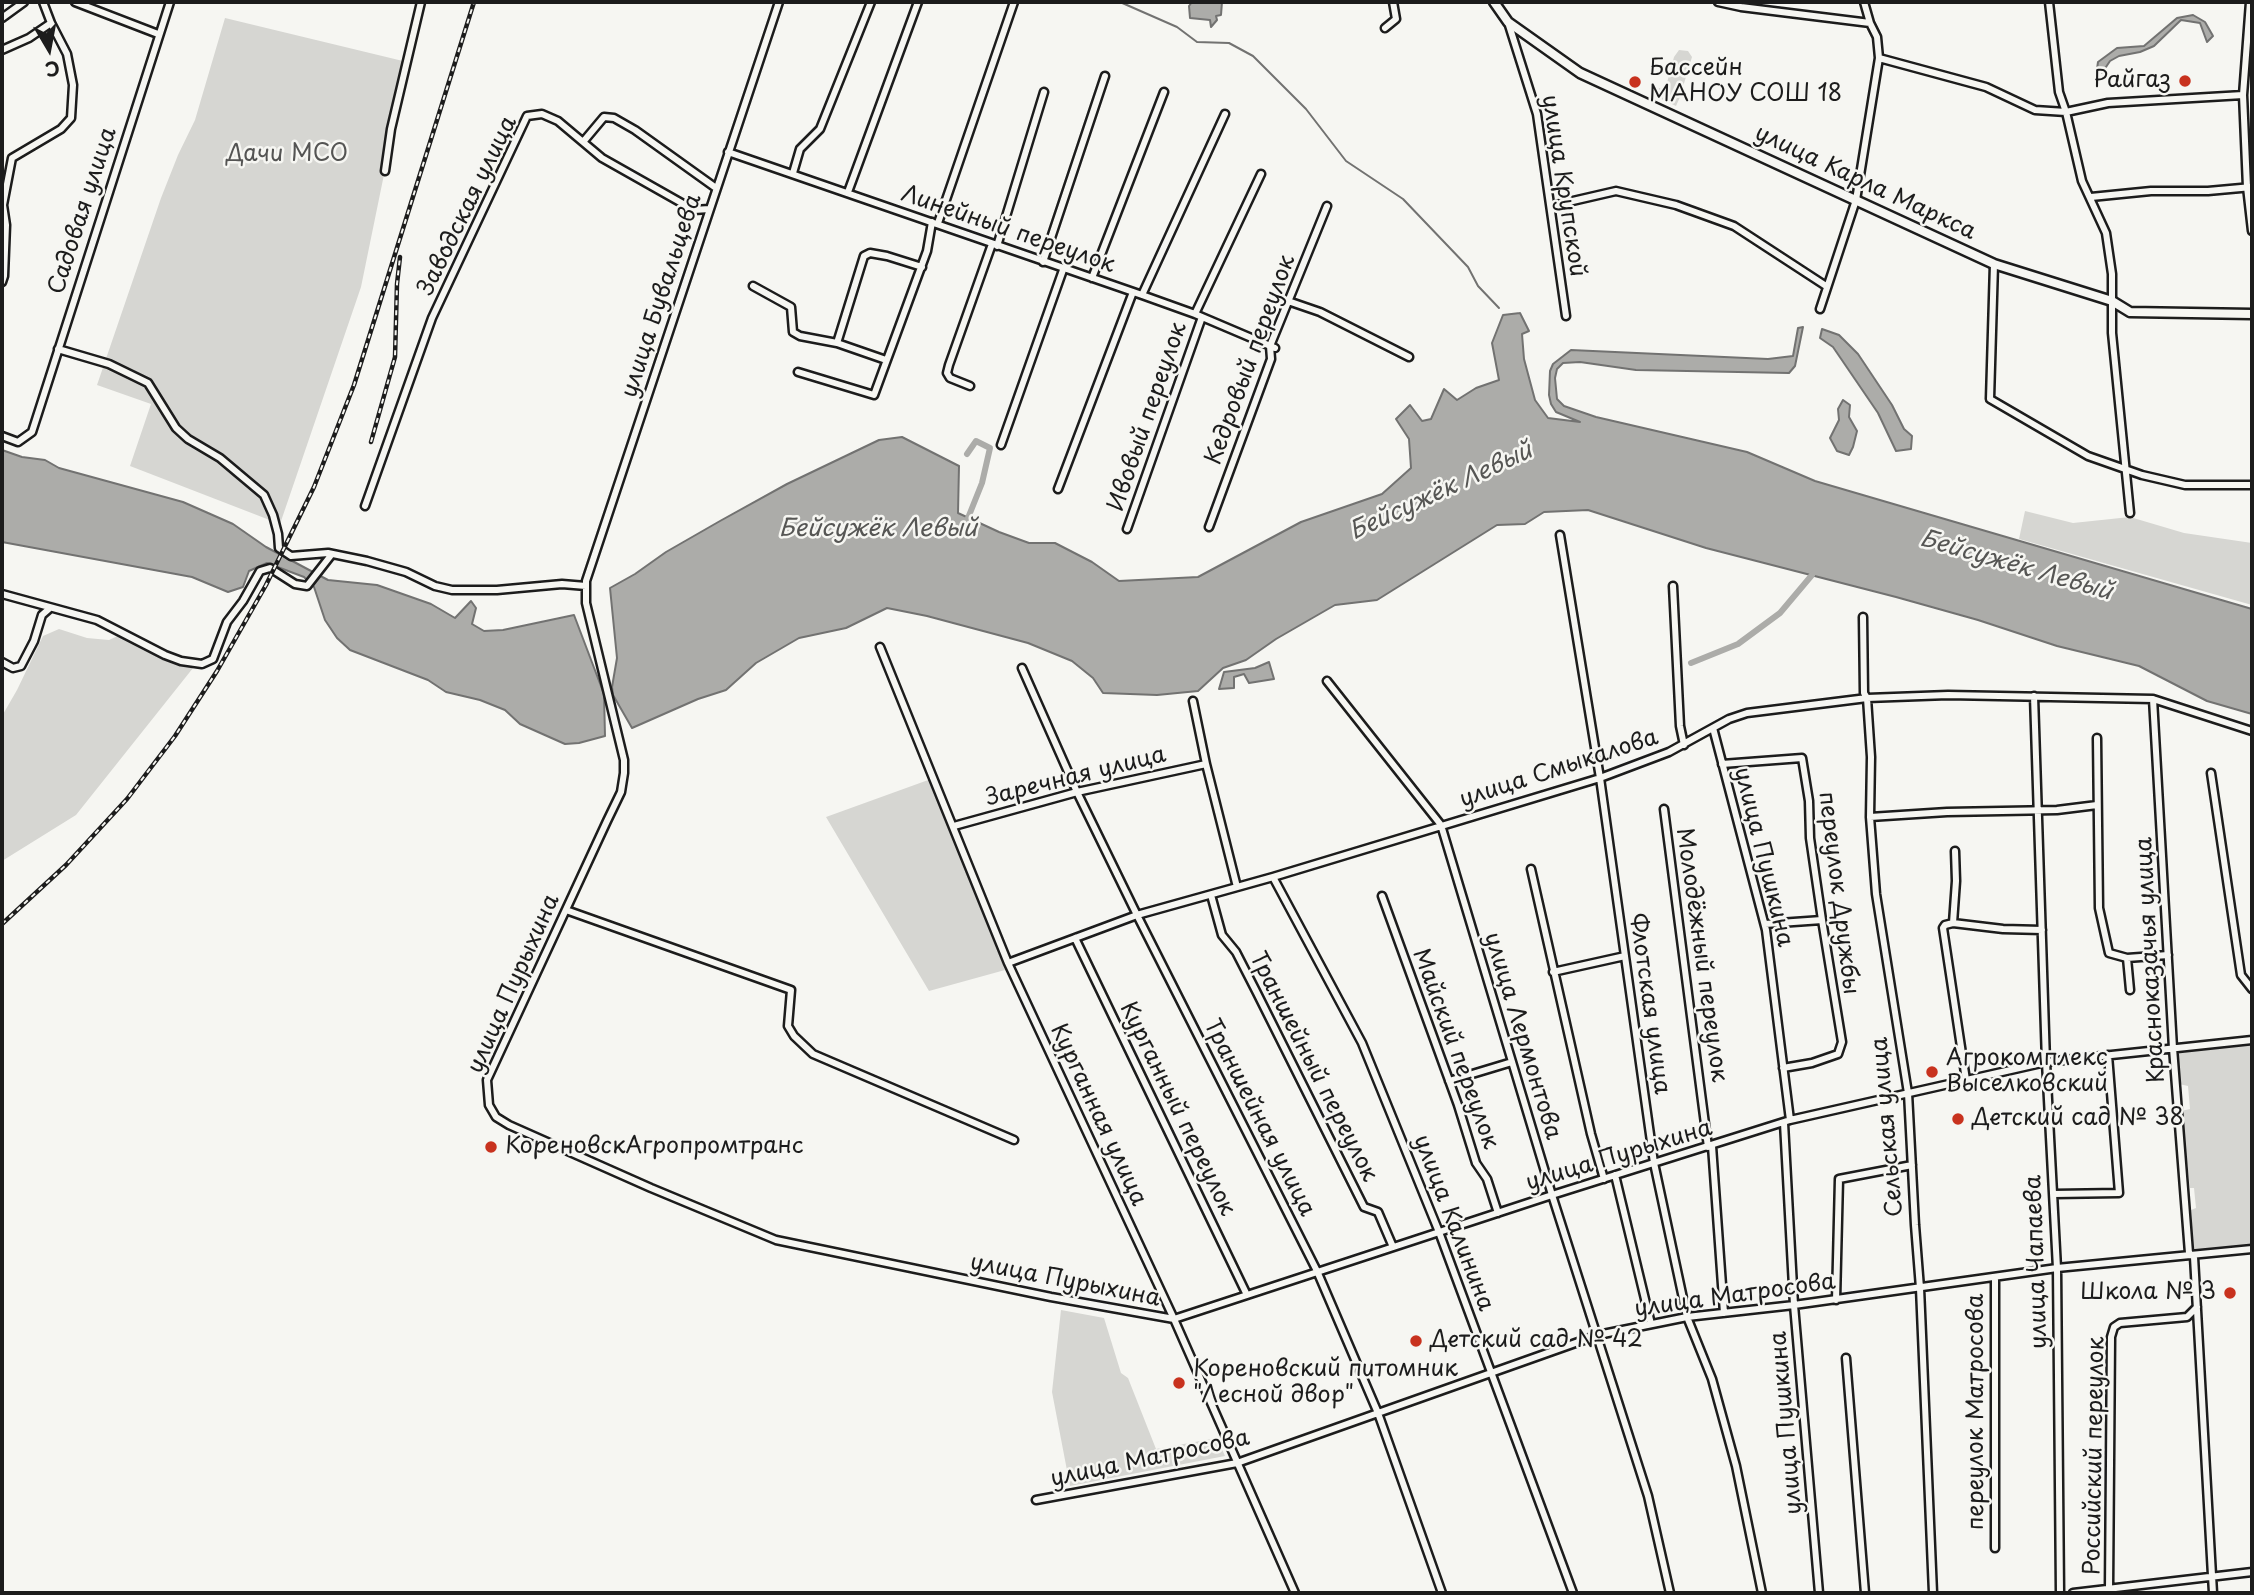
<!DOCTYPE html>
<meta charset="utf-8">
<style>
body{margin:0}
#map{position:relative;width:2254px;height:1595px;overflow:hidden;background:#f6f6f2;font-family:"Playpen Sans",sans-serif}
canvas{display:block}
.frame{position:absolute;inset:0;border:4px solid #1c1c1c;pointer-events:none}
.north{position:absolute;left:14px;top:14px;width:70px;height:70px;-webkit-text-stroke:5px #f6f6f2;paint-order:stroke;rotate:170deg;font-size:19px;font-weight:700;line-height:28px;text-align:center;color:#1c1c1c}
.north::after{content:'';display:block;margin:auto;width:24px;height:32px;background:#1c1c1c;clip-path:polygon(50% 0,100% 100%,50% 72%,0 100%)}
</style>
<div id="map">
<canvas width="2254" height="1595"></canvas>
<div class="frame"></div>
<div class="north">С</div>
</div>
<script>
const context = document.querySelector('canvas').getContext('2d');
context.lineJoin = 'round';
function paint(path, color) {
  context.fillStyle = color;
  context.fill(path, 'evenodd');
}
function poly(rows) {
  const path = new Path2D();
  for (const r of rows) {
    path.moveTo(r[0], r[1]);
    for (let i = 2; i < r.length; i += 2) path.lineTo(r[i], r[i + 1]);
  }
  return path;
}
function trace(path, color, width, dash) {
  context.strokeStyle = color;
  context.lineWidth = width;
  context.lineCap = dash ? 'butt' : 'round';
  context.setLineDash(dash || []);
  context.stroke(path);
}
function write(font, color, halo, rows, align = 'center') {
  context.font = font + ' "Playpen Sans",sans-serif';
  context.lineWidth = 5;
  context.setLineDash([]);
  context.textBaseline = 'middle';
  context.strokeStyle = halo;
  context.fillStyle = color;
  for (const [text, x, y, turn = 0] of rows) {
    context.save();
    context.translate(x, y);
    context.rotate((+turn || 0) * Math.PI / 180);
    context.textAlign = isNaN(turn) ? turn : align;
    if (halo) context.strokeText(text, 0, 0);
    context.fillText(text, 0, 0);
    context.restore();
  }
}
paint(poly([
 [225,18,407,62,361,287,280,524,130,466,151,404,97,385,161,198,178,155,195,120],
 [1679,50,1688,51,1692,57,1682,90,1676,95,1680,97,1676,106,1655,96,1659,88,1665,90,1674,57],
 [2025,511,2073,523,2130,517,2184,533,2252,543,2252,605,2019,539],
 [59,629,87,638,109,640,122,634,163,656,193,668,76,815,2,861,2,716,17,690,43,636],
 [931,779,1005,970,929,991,826,817],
 [2252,1043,2252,1246,2193,1251,2191,1210,2196,1208,2194,1188,2190,1188,2181,1111,2190,1109,2188,1086,2179,1084,2176,1052],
 [1061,1310,1104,1318,1121,1373,1128,1378,1156,1449,1217,1438,1225,1456,1070,1486,1052,1392]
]), '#d6d6d2');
const water = poly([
 [1192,2,1222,2,1221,15,1216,16,1217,20,1211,27,1210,20,1190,18,1189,6,1192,2],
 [2193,15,2205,22,2213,36,2207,42,2200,23,2181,20,2154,46,2140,52,2119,56,2110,61,2102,73,2097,69,2098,62,2117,48,2144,46,2177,18,2193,15],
 [1520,313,1529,331,1522,334,1524,359,1535,400,1548,418,1580,422,1556,412,1551,404,1549,395,1550,371,1553,364,1571,350,1768,359,1793,356,1798,328,1803,327,1795,366,1789,373,1636,370,1580,362,1563,363,1557,369,1555,378,1557,399,1564,406,1596,417,1747,452,1815,481,2252,609,2252,714,2207,701,2139,666,2057,646,1978,620,1896,597,1706,548,1588,510,1544,512,1525,524,1497,525,1377,600,1335,605,1276,639,1246,660,1223,668,1198,691,1157,695,1103,693,1093,678,1072,661,1028,643,927,616,887,608,846,628,799,638,756,663,726,690,698,699,632,728,613,695,612,687,617,658,610,588,635,574,666,552,720,521,787,484,879,440,902,437,959,466,958,513,999,532,1029,543,1055,543,1092,562,1119,581,1198,577,1301,522,1382,494,1411,468,1409,439,1396,419,1410,405,1422,421,1431,419,1444,389,1457,400,1476,388,1499,380,1492,343,1503,315,1520,313],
 [1822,329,1839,335,1858,354,1892,405,1904,429,1912,436,1911,449,1896,451,1878,413,1833,347,1820,338,1822,329],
 [1843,400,1850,405,1849,417,1857,431,1853,447,1849,455,1837,451,1830,438,1839,420,1838,409,1843,400],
 [2,450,22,457,45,460,59,468,183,502,233,524,266,547,328,580,377,585,431,604,455,618,471,601,476,608,472,624,484,631,503,630,574,615,604,694,605,736,579,743,565,744,520,724,505,710,480,700,446,692,428,680,350,650,337,638,325,620,314,587,304,577,267,563,249,571,243,587,228,592,192,577,2,542,2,450],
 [1269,662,1274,679,1249,683,1244,674,1234,677,1234,688,1219,689,1224,672,1255,668,1269,662]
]);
paint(water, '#acaca9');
trace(water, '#727271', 2);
trace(poly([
 [1120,2,1177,27,1197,42,1229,43,1253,56,1306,109,1346,161,1403,199,1468,267,1478,286,1499,308]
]), '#727271', 2);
trace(poly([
 [967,454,976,441,990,448,982,483,968,518],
 [1691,663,1738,644,1780,613,1812,575]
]), '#acaca9', 6);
const minor = poly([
 [75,2,158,34],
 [779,2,586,581,586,603,624,760,624,773,621,792,607,821,487,1080,489,1105,496,1117,509,1125,651,1188,776,1240,1051,1297,1174,1319,1552,1195,1790,1120,2046,1062,2252,1040],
 [1718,2,1741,7,1870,23],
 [2049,2,2059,92,2066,112,2082,181,2106,233,2112,274,2112,333,2130,513],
 [2250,2,2243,95,2247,187,2252,231],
 [2,18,24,2],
 [1508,22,1537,114,1566,316],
 [1385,28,1396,19,1393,2],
 [2,50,29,38,51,23],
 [1879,58,1986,87,2035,110,2066,112,2108,103,2243,95],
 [583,142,604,117,614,118,635,130,716,188],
 [728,152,1142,295,1195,314,1275,348],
 [385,171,391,129,421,2],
 [793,173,800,149,820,129,871,2],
 [848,192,918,2],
 [2091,197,2151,191,2208,191,2252,187],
 [1551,206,1616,191,1676,205,1734,226,1826,286],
 [938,223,1014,2],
 [997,246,1044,92],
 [1043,262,1105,76],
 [1994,264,1990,399,2088,456,2142,475,2185,485,2252,485],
 [1092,278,1164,92],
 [2,282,4,276,6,225,3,205,12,158,61,129,71,118,73,85,67,54,51,23,43,2],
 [753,286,791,307,793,332,800,336,837,343,886,360],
 [1142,295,1225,114],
 [1288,301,1320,312,1409,357],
 [1820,309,1856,200,1879,58,1877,37,1870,23,1864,2],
 [1195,314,1261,174],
 [837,343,864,256,870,253,887,256,922,267],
 [58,349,109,364,148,383,176,428,188,439,220,458,264,495,273,515,278,534,279,548,291,556,328,553,367,561,406,572,435,586,452,590,497,590,562,584,586,586],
 [798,372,874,395,927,251,932,222],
 [970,386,950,378,947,373,949,365,992,244],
 [2,436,18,442,32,432,170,2],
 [1001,445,1063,270],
 [1058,489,1133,292],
 [365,506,432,318,527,116,542,114,558,121,602,158,694,210,709,209],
 [1209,527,1271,359,1270,346,1327,206],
 [1127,529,1202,317],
 [1560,535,1600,778,1654,1163,1687,1317,1712,1379,1736,1466,1762,1593],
 [1673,586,1680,726,1684,745],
 [2,594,97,620,165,655,181,661,202,664,213,659,227,622,243,601,260,571,270,568,295,584,307,586,332,554],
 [1863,617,1864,693,1867,698,1871,757,1870,817,1876,894,1908,1093,1915,1225,1920,1288,1933,1593],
 [880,647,1008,963,1174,1319,1295,1593],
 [2,662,13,668,21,666,34,641,42,615,50,608],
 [1022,668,1077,792,1137,915,1317,1271,1378,1413,1442,1593],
 [1327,681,1441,825,1552,1195,1648,1496,1670,1593],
 [2034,696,2046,1062,2057,1268,2060,1593],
 [2153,699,2173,1048,2189,1253,2194,1257,2213,1593],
 [1193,701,1206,764,1237,887],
 [1713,728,1766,930,1790,1120],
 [2097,738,2099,908,2109,953,2127,958,2130,990],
 [1722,764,1802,758,1809,801,1810,838,1822,920,1842,1042,1838,1054,1812,1063,1783,1068],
 [2211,773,2241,975,2252,989],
 [1664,809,1708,1147],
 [1870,817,1947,812,2057,810,2097,805],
 [954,826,1077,792,1206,764],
 [1955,851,1956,881,1953,923,1945,925,1943,928,1966,1080],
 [1531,869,1591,1134,1604,1179],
 [1273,877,1362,1043,1439,1232,1573,1593],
 [1211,895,1222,935,1236,952,1257,993,1364,1207,1378,1212,1393,1247],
 [1382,896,1458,1105,1476,1163,1487,1179,1498,1213],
 [566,910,791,990,788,1026,794,1036,813,1054,1014,1140],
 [1953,923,2003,929,2042,930],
 [1765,924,1822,920],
 [1075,938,1247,1295],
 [2127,958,2168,955],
 [1008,963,1137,915,1273,877,1600,778,1669,752,1729,719,1747,713,1867,698,1948,695,2153,699,2252,731],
 [1553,972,1625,956],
 [1449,1081,1512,1062],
 [1784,1123,1794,1305,1819,1593],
 [1712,1146,1724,1313],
 [1615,1175,1651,1324],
 [2054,1194,2119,1193,2108,1055],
 [1836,1300,1839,1179,1912,1165],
 [1846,1358,1865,1593],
 [1036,1500,1237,1463,1598,1335,1687,1317,1794,1305,2057,1268,2252,1249],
 [1995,1548,1995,1277],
 [2109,1589,2111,1337,2114,1327,2120,1323,2187,1317,2197,1307],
 [2073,1593,2252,1572]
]);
const major = poly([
 [1494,2,1508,22,1580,73,1994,264,2112,301,2130,312,2252,314]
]);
trace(minor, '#1c1c1c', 11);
trace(major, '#1c1c1c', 13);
trace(minor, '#f6f6f2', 6);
trace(major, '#f6f6f2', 8);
const rail = poly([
 [371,442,395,357,397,284,400,257],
 [2,924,66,865,127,799,175,736,217,671,266,585,314,487,354,385,474,2]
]);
trace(rail, '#1c1c1c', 4.5);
trace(rail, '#f6f6f2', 2, [5]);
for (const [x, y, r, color] of [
 [2185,81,7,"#c8321e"],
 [1635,82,7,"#c8321e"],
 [1932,1072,7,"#c8321e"],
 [1958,1119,7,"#c8321e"],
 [491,1147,7,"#c8321e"],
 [2230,1293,7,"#c8321e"],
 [1416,1341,7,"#c8321e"],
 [1179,1383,7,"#c8321e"]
]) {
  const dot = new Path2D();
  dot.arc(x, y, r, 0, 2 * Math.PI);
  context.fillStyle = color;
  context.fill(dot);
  trace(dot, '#f6f6f2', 2.5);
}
write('23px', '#1c1c1c', '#f6f6f2', [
 ["Бассейн",1649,69],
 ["МАНОУ СОШ 18",1649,95],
 ["Райгаз",2171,81,"right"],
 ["Агрокомплекс",1946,1059],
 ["Выселковский",1946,1085],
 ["Детский сад № 38",1972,1119],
 ["КореновскАгропромтранс",505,1147],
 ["Школа № 3",2216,1293,"right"],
 ["Детский сад № 42",1430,1341],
 ["Кореновский питомник",1193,1370],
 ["\"Лесной двор\"",1193,1396]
], 'left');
write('23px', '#545453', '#f6f6f2', [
 ["Дачи МСО",287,155]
]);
write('23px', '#1c1c1c', '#f6f6f2', [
 ["улица Карла Маркса",1865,183,25],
 ["улица Крупской",1563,186,81],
 ["Заводская улица",468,206,-64],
 ["Садовая улица",83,211,-72],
 ["Линейный переулок",1008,230,19],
 ["улица Бувальцева",662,296,-72],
 ["Кедровый переулок",1251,360,-70],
 ["Ивовый переулок",1148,417,-71],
 ["улица Смыкалова",1559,769,-18],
 ["Заречная улица",1076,777,-14],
 ["улица Пушкина",1763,857,76],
 ["переулок Дружбы",1838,893,83],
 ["Молодёжный переулок",1701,955,82],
 ["Красноказачья улица",2151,960,-93],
 ["улица Пурыхина",514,984,-66],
 ["Флотская улица",1649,1004,82],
 ["улица Лермонтова",1522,1036,73],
 ["Майский переулок",1455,1049,70],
 ["Траншейный переулок",1313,1067,63],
 ["Курганный переулок",1177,1109,64],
 ["Курганная улица",1098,1115,65],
 ["Траншейная улица",1259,1118,63],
 ["Сельская улица",1888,1127,-95],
 ["улица Пурыхина",1619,1156,-17],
 ["улица Калинина",1453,1223,69],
 ["улица Чапаева",2037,1262,-92],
 ["улица Пурыхина",1065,1281,11],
 ["улица Матросова",1735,1296,-8],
 ["переулок Матросова",1977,1412,-90],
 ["улица Пушкина",1787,1423,-95],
 ["Российский переулок",2095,1456,-89],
 ["улица Матросова",1150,1459,-12]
]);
write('italic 24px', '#565654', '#f6f6f2', [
 ["Бейсужёк Левый",1441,492,-25],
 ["Бейсужёк Левый",878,529],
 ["Бейсужёк Левый",2016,566,16]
]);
</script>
